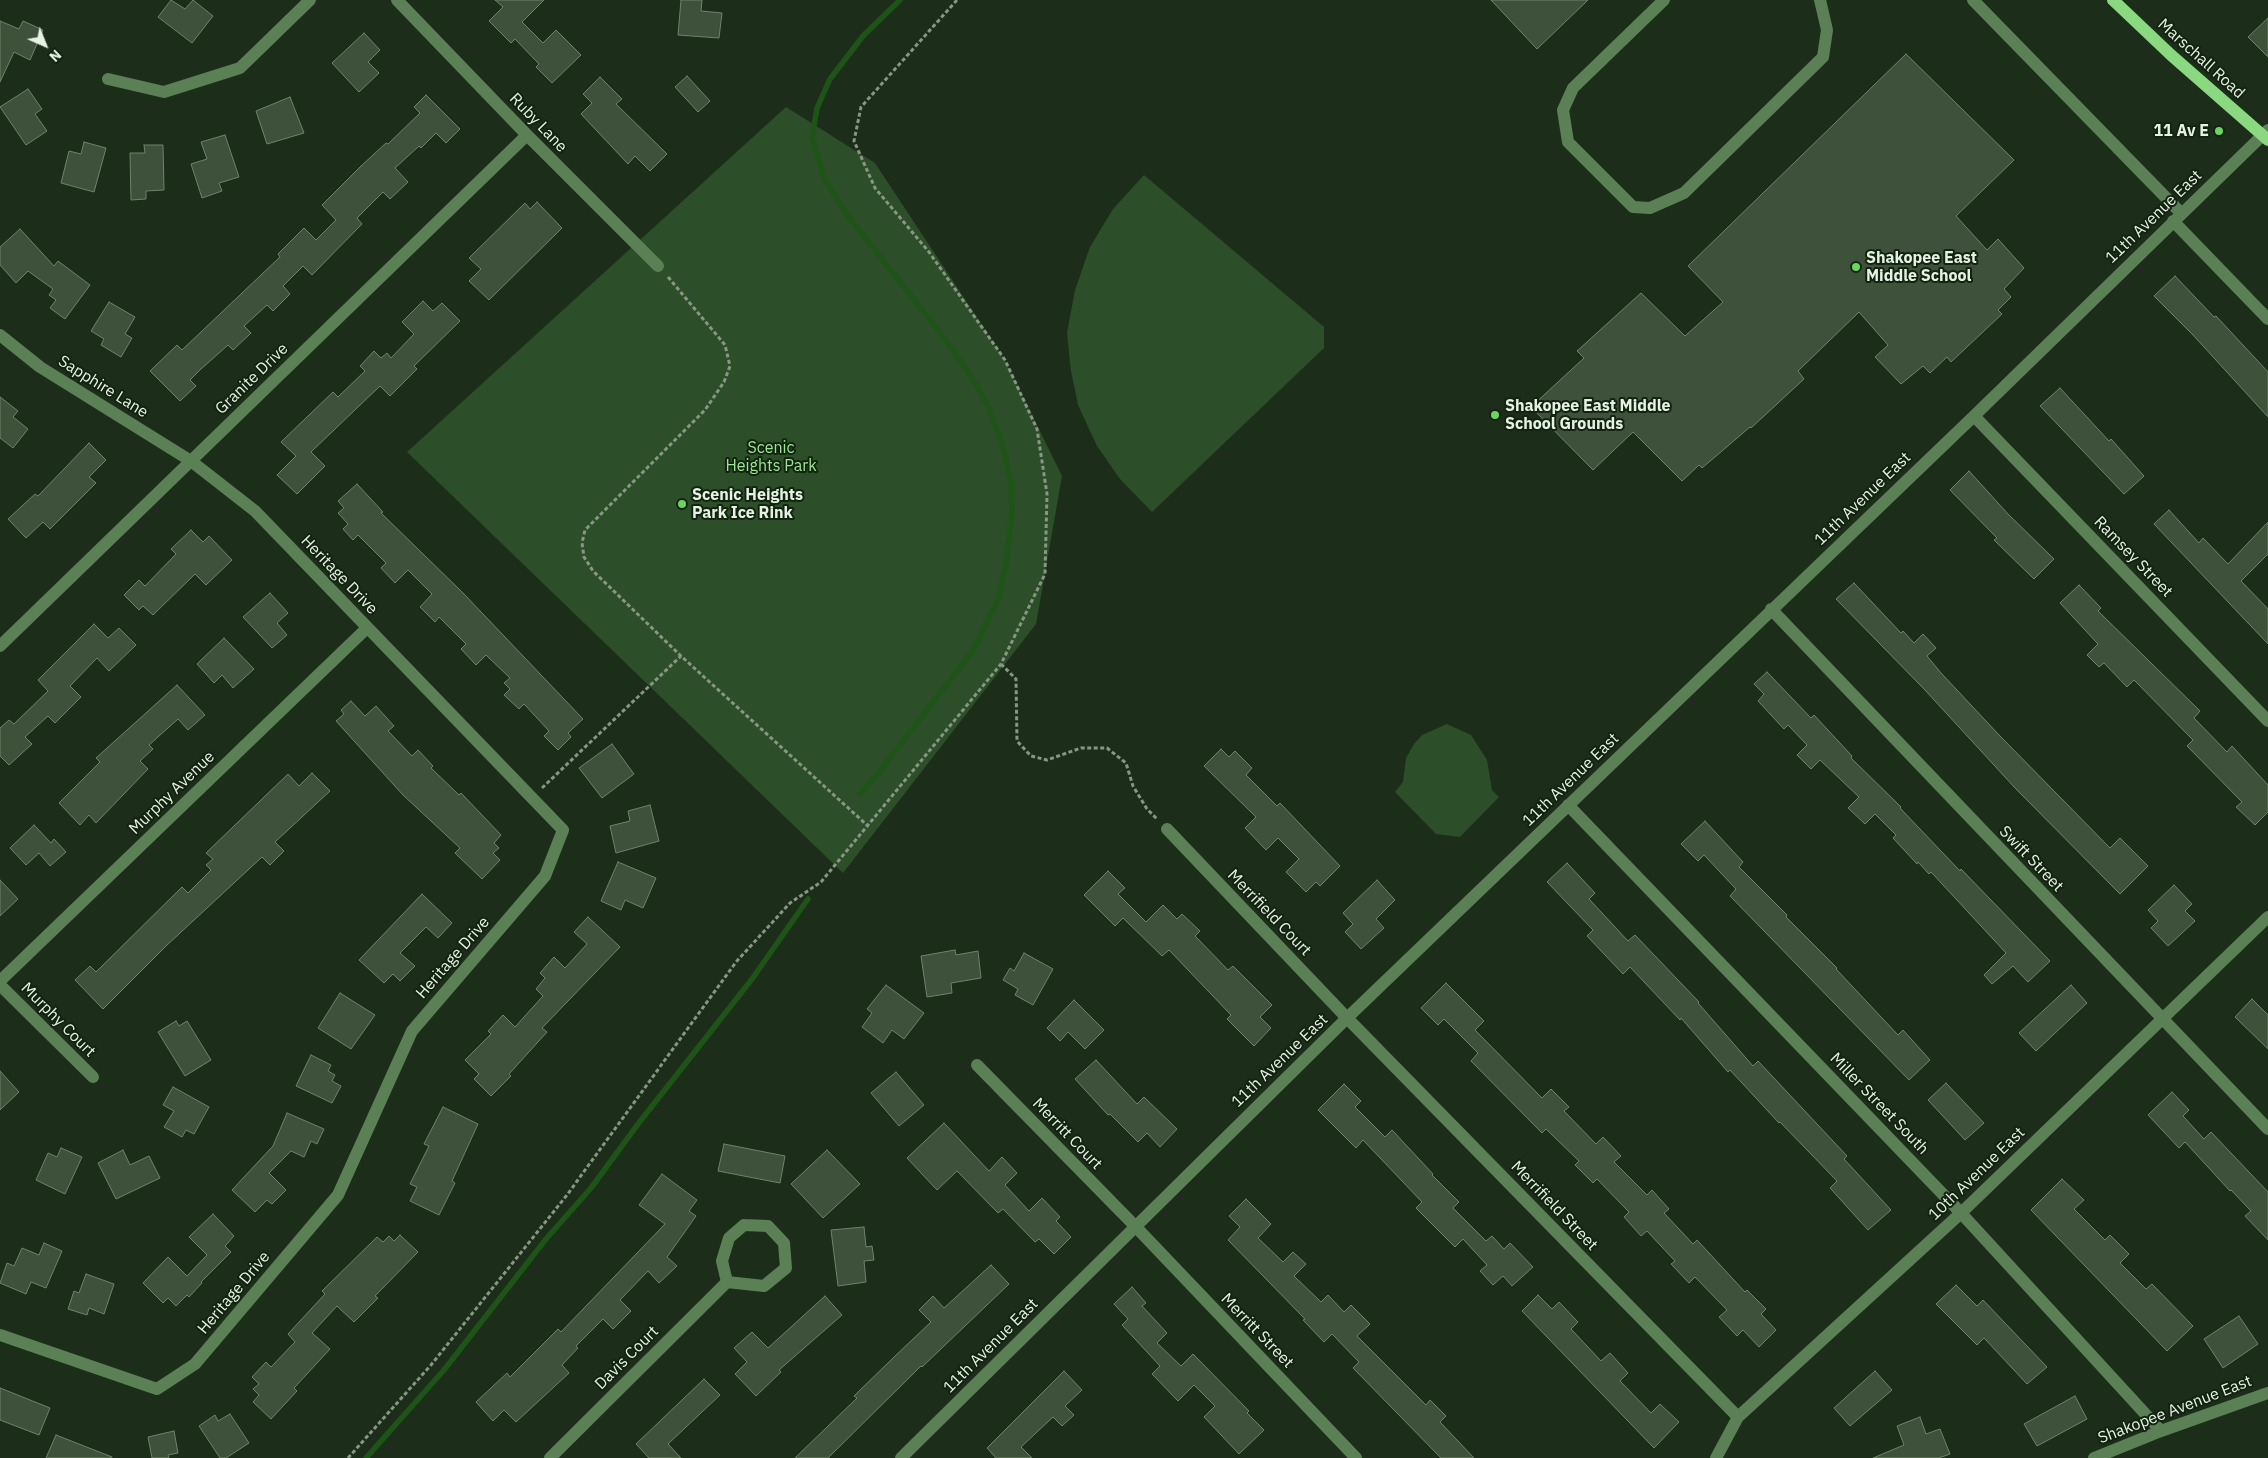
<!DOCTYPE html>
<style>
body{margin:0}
#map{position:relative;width:2268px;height:1458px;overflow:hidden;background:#1c2e19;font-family:"IBM Plex Sans",sans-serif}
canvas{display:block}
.north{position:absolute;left:20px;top:20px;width:50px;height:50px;-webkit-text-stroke:4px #122410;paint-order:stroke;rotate:136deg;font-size:14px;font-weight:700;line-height:20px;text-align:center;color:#e6f2e4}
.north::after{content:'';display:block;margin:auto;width:18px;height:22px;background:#e6f2e4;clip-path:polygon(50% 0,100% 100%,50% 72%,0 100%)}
</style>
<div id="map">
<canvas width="2268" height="1458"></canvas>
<div class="north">N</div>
</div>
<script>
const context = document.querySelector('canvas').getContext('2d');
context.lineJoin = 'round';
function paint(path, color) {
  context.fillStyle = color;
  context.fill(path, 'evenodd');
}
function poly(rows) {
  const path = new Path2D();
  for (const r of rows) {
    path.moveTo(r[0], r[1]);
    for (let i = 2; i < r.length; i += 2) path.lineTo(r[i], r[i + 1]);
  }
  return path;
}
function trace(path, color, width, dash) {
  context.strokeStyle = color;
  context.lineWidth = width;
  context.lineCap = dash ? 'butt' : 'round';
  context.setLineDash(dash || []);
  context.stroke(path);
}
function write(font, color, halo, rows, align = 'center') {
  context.font = font + ' "IBM Plex Sans",sans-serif';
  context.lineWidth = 4;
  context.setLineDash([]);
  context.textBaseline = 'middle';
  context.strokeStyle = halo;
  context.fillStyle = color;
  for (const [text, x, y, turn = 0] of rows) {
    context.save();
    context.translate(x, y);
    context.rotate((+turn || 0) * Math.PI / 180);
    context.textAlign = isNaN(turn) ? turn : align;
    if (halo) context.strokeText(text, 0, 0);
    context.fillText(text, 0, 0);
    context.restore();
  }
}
paint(poly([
 [786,107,875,163,1005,360,1062,476,1036,624,843,873,407,452],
 [1144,175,1324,327,1324,348,1152,512,1120,479,1097,446,1078,405,1071,371,1067,333,1075,290,1090,247,1113,209],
 [1447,724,1471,735,1487,760,1492,790,1499,797,1460,837,1436,834,1395,792,1403,782,1406,758,1414,744,1422,735]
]), '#2c4e28');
trace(poly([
 [860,794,880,771,974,649,999,597,1006,563,1012,512,1011,483,1003,448,989,408,969,373,939,331,851,220,825,180,812,138,817,108,830,79,863,36,900,0],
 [366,1458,444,1370,546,1239,591,1188,638,1124,752,979,808,899]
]), '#1e5418', 5.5);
const building = poly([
 [171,0,185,9,193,0,213,16,192,43,158,17,171,0],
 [495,0,544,0,522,22,543,43,556,30,581,55,552,83,536,67,539,64,515,39,511,43,489,21,503,7,495,0],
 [681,0,702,0,701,11,722,13,719,38,678,35,681,0],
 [1491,0,1588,0,1537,49,1491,0],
 [2268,18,2268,57,2248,37,2268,18],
 [0,21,19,29,23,21,43,30,30,60,14,52,0,82,0,21],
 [364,33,380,50,368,62,379,73,359,92,332,63,364,33],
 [1906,54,2014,160,1956,216,1987,250,1998,239,2024,268,2004,289,2011,297,1998,310,2002,314,1951,362,1947,357,1930,373,1923,366,1901,384,1875,357,1888,345,1859,312,1798,371,1804,379,1751,428,1750,427,1702,468,1699,465,1682,481,1633,432,1593,470,1531,407,1584,358,1577,351,1641,293,1685,336,1723,302,1688,266,1906,54],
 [687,76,710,101,698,112,675,87,687,76],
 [600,77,622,99,616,104,667,154,650,171,635,156,628,164,581,114,592,103,583,94,600,77],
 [28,89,42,109,35,114,47,131,26,145,0,107,28,89],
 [426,95,460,129,446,143,436,133,421,148,419,146,395,168,408,182,390,199,383,192,357,218,362,224,312,275,303,266,283,286,290,294,273,311,267,305,244,326,251,333,233,350,228,345,201,369,190,380,196,386,180,401,150,371,177,345,182,350,280,257,278,254,304,228,316,240,336,220,322,205,360,167,386,143,388,144,420,113,414,107,426,95],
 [290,97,304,133,267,144,256,111,290,97],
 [225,135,239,177,219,183,222,191,202,198,191,164,207,159,201,142,225,135],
 [84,142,106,148,94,192,61,183,69,151,81,154,84,142],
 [144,145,163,145,164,190,146,191,146,199,131,200,130,153,145,153,144,145],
 [537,202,562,228,489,300,469,281,481,269,469,258,525,203,530,209,537,202],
 [20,229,54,266,58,261,90,285,65,319,50,308,56,300,49,295,53,289,28,271,16,283,0,265,0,247,20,229],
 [2175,276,2214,317,2216,316,2268,372,2268,417,2193,335,2154,296,2175,276],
 [423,301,433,311,442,303,460,321,414,366,417,369,390,396,380,386,311,452,325,466,297,494,277,475,296,456,281,442,333,392,338,397,365,371,360,366,374,351,381,358,387,353,391,358,414,334,402,322,423,301],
 [109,302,135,317,125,334,132,338,121,357,101,345,104,339,91,331,109,302],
 [2060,388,2109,441,2111,439,2144,476,2124,494,2040,406,2060,388],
 [0,397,18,411,13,417,28,429,13,448,0,438,0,397],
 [89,443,106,460,89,477,96,483,50,529,43,522,26,538,8,519,35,494,38,496,89,443],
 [1969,471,2008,514,2054,559,2034,579,1994,540,1997,538,1950,490,1969,471],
 [357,484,383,512,381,513,463,593,583,719,568,733,571,737,558,750,544,736,549,731,524,704,519,709,504,695,510,689,504,683,510,678,486,655,476,665,461,649,466,644,439,617,435,622,420,607,432,594,408,570,395,583,381,568,386,563,358,535,353,540,343,529,348,524,338,513,344,508,338,501,357,484],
 [2169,510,2199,543,2203,538,2228,564,2268,522,2268,554,2241,581,2268,609,2268,644,2154,524,2169,510],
 [191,530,203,542,209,536,232,560,206,585,195,574,153,615,143,606,139,610,124,595,139,580,145,586,176,554,171,549,191,530],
 [1854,583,1901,633,1903,631,1914,643,1923,634,1936,648,1927,656,1941,673,2000,736,2110,848,2120,838,2148,866,2120,894,2016,789,1924,689,1836,599,1854,583],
 [2079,585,2101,608,2098,611,2200,711,2194,718,2227,752,2232,746,2268,785,2268,812,2255,825,2236,807,2242,802,2187,746,2193,740,2134,680,2127,687,2104,663,2099,667,2087,655,2098,644,2060,603,2079,585],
 [270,593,288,613,277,623,287,635,272,648,243,617,270,593],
 [94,624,108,638,119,628,136,645,109,671,97,658,70,686,81,697,55,723,48,716,25,737,32,744,9,765,0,756,0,728,9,720,14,724,48,691,38,680,94,624],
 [224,638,254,669,233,688,222,675,214,683,197,664,224,638],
 [1767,672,1811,718,1814,715,1852,756,1851,758,1901,807,1900,808,1960,871,1961,869,2050,961,2028,982,2013,966,1992,984,1984,975,2006,953,1931,872,1929,874,1918,862,1917,864,1893,838,1896,835,1875,814,1865,824,1848,808,1859,797,1820,760,1811,769,1797,755,1807,745,1788,725,1784,729,1758,701,1764,694,1754,684,1767,672],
 [177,685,205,715,188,730,178,719,149,745,153,749,140,761,148,769,96,823,89,815,80,825,59,803,100,762,96,758,177,685],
 [351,701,365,716,376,706,394,726,388,731,412,756,418,750,433,766,431,768,459,795,461,793,501,835,494,843,499,848,493,853,500,860,482,879,455,853,460,848,403,795,336,721,344,714,341,710,351,701],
 [612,744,634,774,602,798,579,768,612,744],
 [1221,749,1229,757,1235,751,1252,768,1246,775,1277,806,1280,803,1340,866,1320,886,1316,882,1306,892,1286,872,1299,859,1278,838,1266,850,1245,828,1256,817,1204,766,1221,749],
 [312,773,330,791,275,842,284,851,270,865,262,857,166,946,103,1009,75,980,90,966,96,972,182,887,188,893,211,870,206,865,213,859,206,853,288,774,299,786,312,773],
 [650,805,659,841,616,853,610,826,630,821,628,811,650,805],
 [1705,821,1743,862,1739,867,1787,915,1786,917,1837,968,1836,969,1898,1035,1903,1030,1930,1060,1909,1080,1730,896,1736,889,1704,855,1698,861,1681,844,1705,821],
 [34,825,51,843,54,839,66,852,50,866,39,853,26,865,10,848,34,825],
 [618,862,656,878,643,908,625,900,621,910,601,901,618,862],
 [1567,863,1595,893,1589,899,1628,941,1635,935,1699,1002,1698,1003,1753,1066,1758,1061,1847,1156,1844,1159,1891,1210,1868,1230,1830,1188,1837,1181,1780,1122,1779,1123,1730,1070,1728,1072,1681,1018,1680,1020,1630,967,1623,974,1587,936,1593,930,1547,882,1567,863],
 [1108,871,1125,888,1118,894,1146,922,1163,905,1177,919,1182,914,1200,931,1195,936,1228,970,1233,966,1272,1005,1260,1017,1271,1028,1254,1046,1227,1019,1231,1015,1169,950,1162,956,1123,918,1115,926,1084,895,1108,871],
 [0,880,18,899,0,916,0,880],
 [1377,880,1395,900,1376,919,1384,928,1361,949,1345,932,1353,924,1343,913,1377,880],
 [2174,885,2192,904,2185,911,2195,921,2168,946,2151,928,2158,921,2148,910,2174,885],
 [422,894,452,923,438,938,426,927,400,953,415,966,400,981,393,974,384,983,359,960,422,894],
 [588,917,620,947,542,1028,547,1032,509,1074,511,1076,491,1096,474,1079,479,1074,465,1060,491,1034,488,1031,503,1015,515,1027,543,996,536,989,545,978,540,973,554,957,565,968,587,944,574,932,588,917],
 [955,950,956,955,978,951,981,978,951,983,952,993,927,997,921,956,955,950],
 [1024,953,1053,969,1033,1005,1015,995,1018,989,1003,980,1010,968,1014,971,1024,953],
 [1446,983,1484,1021,1475,1030,1542,1098,1551,1089,1569,1107,1564,1111,1596,1144,1603,1137,1621,1156,1614,1162,1647,1195,1652,1190,1669,1209,1664,1213,1693,1244,1697,1240,1745,1292,1747,1290,1766,1309,1761,1314,1776,1330,1759,1347,1743,1330,1737,1336,1719,1317,1727,1310,1695,1277,1689,1283,1671,1264,1675,1261,1647,1231,1641,1236,1624,1217,1629,1212,1597,1179,1593,1183,1575,1165,1579,1161,1546,1129,1542,1133,1471,1061,1478,1053,1444,1019,1438,1025,1421,1008,1446,983],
 [886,985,924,1013,904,1039,892,1030,883,1043,862,1027,872,1013,867,1009,886,985],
 [2071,985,2087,1003,2036,1051,2019,1033,2071,985],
 [340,993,375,1015,351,1049,318,1028,340,993],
 [2252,999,2268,1015,2268,1049,2235,1017,2252,999],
 [1074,1000,1104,1030,1085,1049,1068,1032,1060,1041,1047,1028,1074,1000],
 [176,1021,179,1026,187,1021,211,1060,185,1076,158,1032,176,1021],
 [311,1055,331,1065,328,1071,335,1075,332,1081,341,1086,332,1103,296,1086,311,1055],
 [1096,1060,1137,1104,1144,1097,1177,1129,1160,1147,1147,1133,1138,1142,1110,1114,1108,1115,1075,1079,1096,1060],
 [0,1071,19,1092,0,1110,0,1071],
 [896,1072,924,1105,899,1126,871,1093,896,1072],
 [1946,1083,1984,1123,1965,1140,1928,1100,1946,1083],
 [1344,1084,1361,1101,1355,1107,1385,1137,1392,1130,1433,1174,1432,1175,1459,1202,1453,1208,1486,1241,1492,1236,1504,1249,1510,1243,1533,1267,1512,1286,1503,1276,1493,1285,1480,1271,1487,1265,1463,1239,1455,1247,1416,1208,1422,1202,1363,1140,1356,1148,1318,1110,1344,1084],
 [173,1087,209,1107,194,1134,186,1130,182,1137,164,1127,174,1111,163,1105,173,1087],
 [2172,1092,2189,1110,2183,1116,2204,1139,2211,1132,2268,1192,2268,1240,2245,1216,2251,1211,2231,1190,2230,1191,2185,1142,2179,1148,2148,1115,2172,1092],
 [443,1107,478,1124,452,1181,455,1183,439,1215,410,1201,417,1187,410,1184,429,1146,424,1144,443,1107],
 [287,1113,324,1129,317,1144,311,1141,304,1157,291,1151,269,1173,286,1190,272,1204,267,1200,255,1212,232,1190,273,1146,287,1113],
 [944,1123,989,1171,1002,1157,1017,1173,1005,1185,1029,1211,1042,1198,1060,1217,1056,1221,1071,1237,1054,1254,1039,1239,1035,1242,1003,1209,998,1213,957,1171,937,1190,907,1158,944,1123],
 [724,1144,785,1156,780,1183,718,1171,724,1144],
 [61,1148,82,1157,65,1194,36,1180,48,1153,57,1157,61,1148],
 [123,1150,130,1165,149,1156,160,1178,116,1199,98,1163,123,1150],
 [827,1150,860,1184,823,1218,791,1184,827,1150],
 [662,1174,697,1200,689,1211,696,1216,667,1257,677,1266,659,1283,648,1271,620,1300,631,1311,613,1329,603,1319,576,1346,578,1348,562,1365,569,1373,516,1422,504,1410,493,1421,476,1402,507,1373,510,1377,558,1329,561,1332,665,1224,639,1205,662,1174],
 [2062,1179,2084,1200,2074,1209,2105,1240,2110,1235,2129,1254,2120,1263,2146,1289,2152,1284,2193,1326,2167,1351,2031,1210,2062,1179],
 [1246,1199,1271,1224,1258,1238,1283,1262,1293,1252,1306,1264,1294,1276,1321,1302,1328,1295,1344,1312,1351,1305,1370,1324,1357,1336,1426,1405,1430,1400,1446,1416,1440,1422,1474,1458,1441,1458,1353,1368,1359,1362,1332,1334,1324,1342,1303,1320,1305,1319,1228,1240,1240,1227,1229,1216,1246,1199],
 [213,1214,234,1236,225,1246,231,1252,201,1282,202,1283,189,1297,187,1295,176,1306,168,1298,163,1303,143,1283,168,1257,187,1276,207,1255,189,1237,213,1214],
 [864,1227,866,1247,872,1246,874,1260,864,1261,866,1282,838,1286,831,1230,864,1227],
 [400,1235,418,1252,375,1296,378,1298,354,1322,337,1306,312,1333,330,1349,294,1388,297,1391,271,1419,253,1402,259,1395,253,1389,259,1384,252,1377,266,1362,271,1367,295,1342,288,1334,325,1294,322,1291,377,1237,383,1242,389,1236,394,1241,400,1235],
 [44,1243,62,1251,46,1288,31,1282,26,1294,0,1283,7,1263,14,1266,22,1248,39,1255,44,1243],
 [991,1265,1009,1284,922,1367,921,1366,828,1458,795,1458,857,1398,854,1396,893,1358,931,1322,919,1310,933,1296,944,1308,991,1265],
 [86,1274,114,1284,104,1314,89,1308,87,1315,68,1309,74,1291,79,1293,86,1274],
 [1956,1285,1977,1306,1983,1300,2047,1367,2027,1384,1984,1338,1977,1345,1936,1304,1956,1285],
 [1132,1287,1146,1303,1142,1306,1167,1333,1157,1343,1181,1366,1193,1354,1249,1411,1247,1413,1264,1430,1239,1454,1204,1417,1215,1406,1194,1385,1178,1401,1152,1374,1160,1366,1122,1325,1128,1319,1114,1304,1132,1287],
 [1538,1295,1552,1309,1559,1302,1578,1322,1571,1329,1601,1361,1610,1353,1628,1373,1620,1381,1651,1413,1660,1404,1679,1422,1654,1448,1522,1311,1538,1295],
 [825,1296,842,1315,779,1370,781,1372,756,1396,735,1374,747,1362,734,1348,752,1332,768,1348,825,1296],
 [2239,1316,2258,1344,2223,1368,2204,1339,2239,1316],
 [1064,1371,1082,1390,1065,1406,1074,1415,1062,1426,1053,1417,1021,1447,1032,1458,996,1458,987,1448,1064,1371],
 [1875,1371,1892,1390,1850,1426,1834,1408,1875,1371],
 [704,1379,720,1395,668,1444,681,1458,649,1458,636,1444,704,1379],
 [0,1388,50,1408,39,1435,0,1420,0,1388],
 [2075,1396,2087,1419,2037,1446,2024,1424,2075,1396],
 [230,1414,249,1443,226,1458,220,1458,199,1426,215,1415,218,1421,230,1414],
 [1920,1417,1926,1434,1940,1429,1950,1454,1939,1458,1873,1458,1904,1445,1897,1426,1920,1417],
 [174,1431,178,1453,168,1455,169,1458,152,1458,148,1437,174,1431],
 [56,1435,112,1457,112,1458,46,1458,56,1435]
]);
paint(building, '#3e513b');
trace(building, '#6e846b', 1);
trace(poly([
 [668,277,725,345,730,366,724,382,705,410,585,530,582,543,584,557,593,571,681,656,868,826],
 [1001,664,1016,679,1017,741,1031,756,1047,760,1081,748,1107,748,1126,763,1133,786,1147,809,1158,820],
 [542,788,681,656],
 [348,1458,431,1365,567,1195,736,962,790,903,821,882,1001,664,1045,574,1047,494,1037,429,1005,360,929,252,875,188,854,141,861,107,957,0]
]), '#889685', 3, [4, 2.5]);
trace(poly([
 [397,0,527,135,658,266],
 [1664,0,1573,88,1563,110,1568,142,1633,207,1650,208,1684,193,1823,57,1827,30,1820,0],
 [1973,0,2181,213],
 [108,79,164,92,240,68,310,0],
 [2173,221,2268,319],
 [0,335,40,367,191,461,255,511,563,830,545,876,412,1031,338,1195,195,1364,157,1389,0,1335],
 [1974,416,2268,721],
 [1771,609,2268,1129],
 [0,646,527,135],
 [1568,805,1961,1213,2161,1431],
 [1167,829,1347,1018,1738,1417],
 [0,981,367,628],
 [0,985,93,1077],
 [977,1065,1135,1226,1356,1458],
 [744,1225,768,1226,784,1243,786,1268,764,1286,727,1282,722,1261,729,1238,744,1225],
 [550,1458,727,1282],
 [901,1458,1347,1018,1974,416,2268,130],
 [1716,1458,1738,1417,1961,1213,2268,917],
 [2094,1458,2161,1431,2268,1393]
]), '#5b8056', 12);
trace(poly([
 [2113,0,2171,55,2268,140]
]), '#8ad981', 12);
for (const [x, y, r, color] of [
 [2219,131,5,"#6dd361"],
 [1856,267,5,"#6dd361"],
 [1495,415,5,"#6dd361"],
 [682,504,5,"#6dd361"]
]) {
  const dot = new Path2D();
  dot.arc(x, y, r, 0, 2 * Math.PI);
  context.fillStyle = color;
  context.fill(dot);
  trace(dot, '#122410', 2);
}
write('16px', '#e6f2e4', '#122410', [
 ["Marschall Road",2201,59,42],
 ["Ruby Lane",538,123,46],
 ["11th Avenue East",2154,217,-44],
 ["Granite Drive",252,379,-44],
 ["Sapphire Lane",103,387,32],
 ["11th Avenue East",1863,499,-44],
 ["Ramsey Street",2133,557,46],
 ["Heritage Drive",339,575,46],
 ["11th Avenue East",1571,780,-44],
 ["Murphy Avenue",172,793,-44],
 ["Swift Street",2031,859,46],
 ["Merrifield Court",1269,913,46],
 ["Heritage Drive",453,958,-49],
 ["Murphy Court",58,1020,45],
 ["11th Avenue East",1280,1061,-44],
 ["Miller Street South",1879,1104,46],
 ["Merritt Court",1067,1134,46],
 ["10th Avenue East",1977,1174,-44],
 ["Merrifield Street",1554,1206,46],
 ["Heritage Drive",234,1293,-50],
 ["Merritt Street",1257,1331,46],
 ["11th Avenue East",991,1346,-45],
 ["Davis Court",627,1358,-45],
 ["Shakopee Avenue East",2175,1410,-21]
]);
write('bold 16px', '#e6f2e4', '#122410', [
 ["11 Av E",2209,131,"right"],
 ["Shakopee East",1866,258],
 ["Middle School",1866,276],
 ["Shakopee East Middle",1505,406],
 ["School Grounds",1505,424],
 ["Scenic Heights",692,495],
 ["Park Ice Rink",692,513]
], 'left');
write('16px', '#9be792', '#122410', [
 ["Scenic",771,448],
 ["Heights Park",771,466]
]);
</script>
